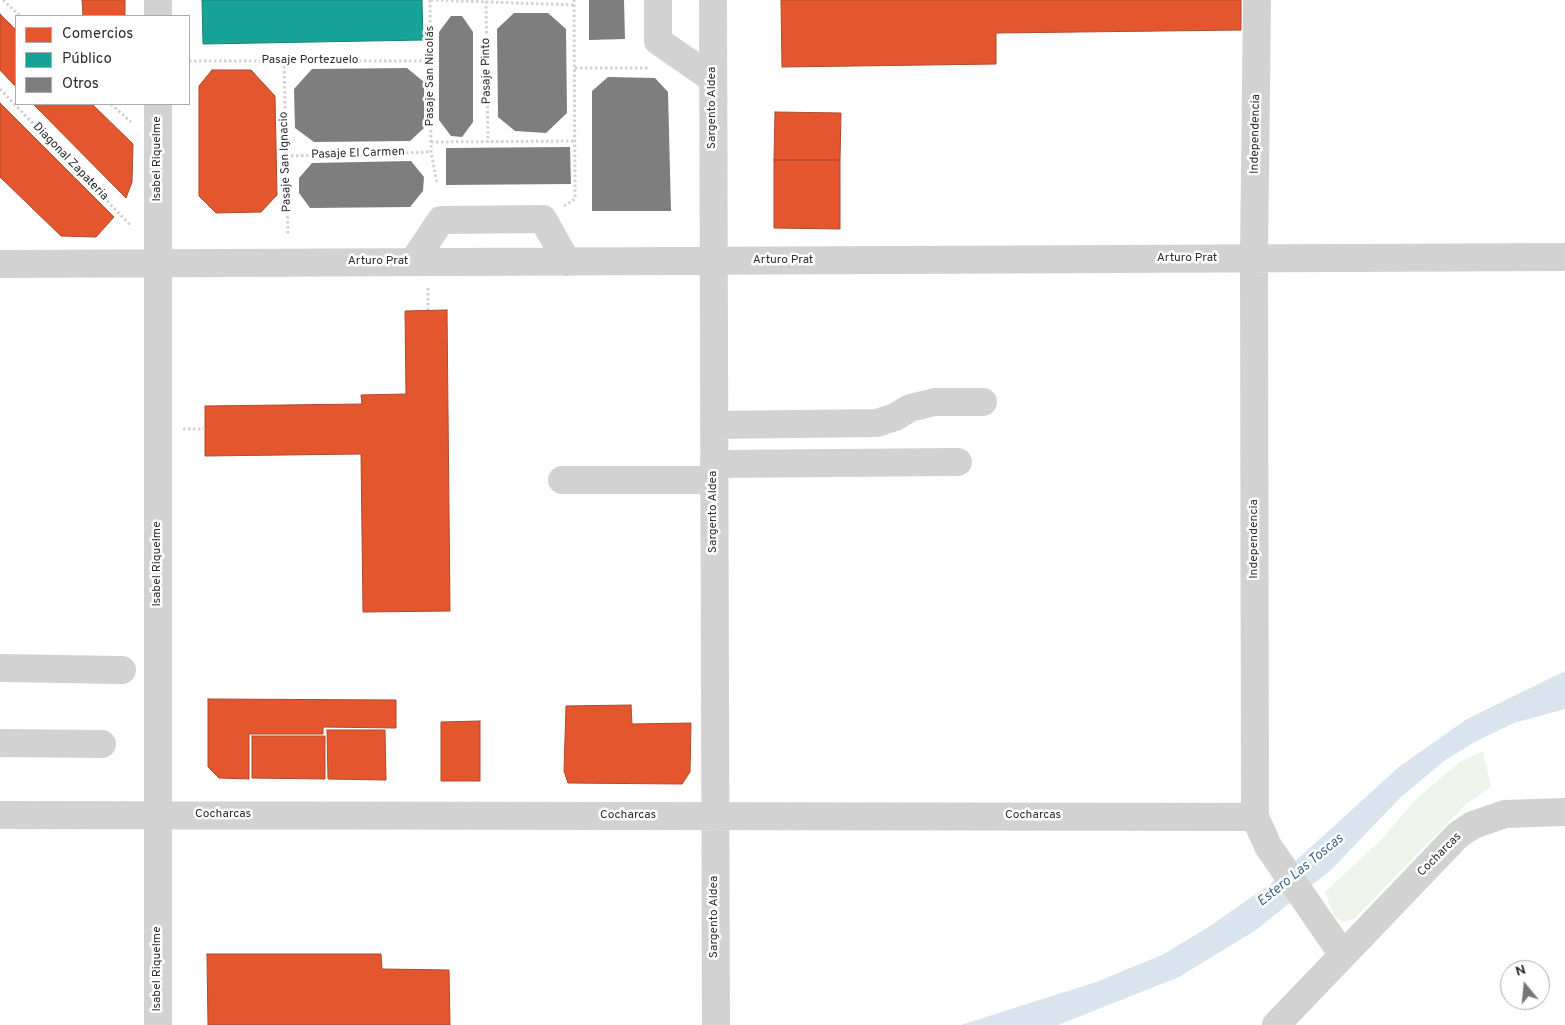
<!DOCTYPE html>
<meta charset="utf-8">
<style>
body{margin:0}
#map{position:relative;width:1565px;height:1025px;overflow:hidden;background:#fff;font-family:Overpass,sans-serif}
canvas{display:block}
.legend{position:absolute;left:15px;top:15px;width:175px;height:90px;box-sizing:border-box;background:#fff;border:1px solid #ababab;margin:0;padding:6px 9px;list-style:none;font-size:15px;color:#2d2d2d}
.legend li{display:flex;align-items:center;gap:10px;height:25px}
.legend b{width:25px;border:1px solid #ababab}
.north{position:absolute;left:1500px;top:960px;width:50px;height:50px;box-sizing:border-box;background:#fff;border:1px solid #ababab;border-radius:50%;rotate:343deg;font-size:14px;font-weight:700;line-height:20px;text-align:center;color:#2d2d2d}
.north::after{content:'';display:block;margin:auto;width:18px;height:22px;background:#767676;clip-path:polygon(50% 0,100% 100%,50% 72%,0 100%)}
</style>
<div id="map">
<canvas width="1565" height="1025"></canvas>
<ul class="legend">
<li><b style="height:14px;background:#e4572e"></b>Comercios</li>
<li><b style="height:14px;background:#17a398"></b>Público</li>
<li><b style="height:14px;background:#7e7e7e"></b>Otros</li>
</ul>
<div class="north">N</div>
</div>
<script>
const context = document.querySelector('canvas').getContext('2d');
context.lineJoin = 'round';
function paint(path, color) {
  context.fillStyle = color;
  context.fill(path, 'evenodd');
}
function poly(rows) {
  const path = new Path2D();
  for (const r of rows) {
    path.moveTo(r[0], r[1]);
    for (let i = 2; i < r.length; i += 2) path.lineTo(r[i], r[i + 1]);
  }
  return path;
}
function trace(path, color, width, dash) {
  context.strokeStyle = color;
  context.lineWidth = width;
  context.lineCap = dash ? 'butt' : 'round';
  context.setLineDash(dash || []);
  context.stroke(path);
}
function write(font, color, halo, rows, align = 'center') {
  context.font = font + ' Overpass,sans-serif';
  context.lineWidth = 5;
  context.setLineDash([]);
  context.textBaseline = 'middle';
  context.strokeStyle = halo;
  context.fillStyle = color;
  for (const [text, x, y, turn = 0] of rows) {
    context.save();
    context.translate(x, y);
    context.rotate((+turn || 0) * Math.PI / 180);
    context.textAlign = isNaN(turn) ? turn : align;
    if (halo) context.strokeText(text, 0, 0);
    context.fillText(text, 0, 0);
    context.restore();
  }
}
paint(poly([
 [1483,751,1491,787,1466,804,1354,919,1343,922,1334,916,1325,892,1382,839,1415,800,1460,762]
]), '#eef3eb');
paint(poly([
 [1565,671,1565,709,1514,723,1475,742,1445,760,1401,797,1332,869,1256,930,1179,977,1058,1025,961,1025,1099,981,1164,954,1210,926,1269,885,1400,766,1467,719]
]), '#d9e4ef');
const shops = poly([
 [82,0,125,0,125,16,83,16,82,0],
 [781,0,1241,0,1241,30,996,33,996,64,782,67,781,0],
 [0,14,16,30,16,87,0,70,0,14],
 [212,70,251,70,275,96,277,195,261,212,216,213,199,196,199,86,212,70],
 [0,103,114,217,96,237,61,236,0,177,0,103],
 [33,104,92,104,133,144,132,182,126,198,33,104],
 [775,112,841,113,840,160,774,160,775,112],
 [774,160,840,160,840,229,774,228,774,160],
 [447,310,450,611,363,612,361,454,205,456,205,406,362,404,361,395,406,394,405,311,447,310],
 [208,699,396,700,396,728,323,727,323,734,249,734,249,779,219,778,208,767,208,699],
 [631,705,632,724,691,723,690,772,682,784,568,783,564,771,566,706,631,705],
 [480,721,480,781,441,781,441,722,480,721],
 [327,730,385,730,386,780,328,779,327,730],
 [252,736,325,736,325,779,252,778,252,736],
 [207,954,381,954,382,969,449,970,450,1025,208,1025,207,954]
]);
paint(shops, '#e4572e');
trace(shops, '#ad4a2e', 1);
const public = poly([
 [202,0,422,0,423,40,203,44,202,0]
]);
paint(public, '#17a398');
trace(public, '#1e8078', 1);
paint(poly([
 [589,0,624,0,625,39,589,40],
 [514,13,548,13,566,29,567,113,546,133,515,131,498,117,497,29],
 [451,16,462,16,473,32,473,122,462,137,451,136,439,120,439,32],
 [407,68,424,82,424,128,410,141,314,142,295,128,294,89,312,69],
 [608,77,655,78,668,92,671,211,592,211,592,91],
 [570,147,571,184,446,185,446,148],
 [411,161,424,177,423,191,410,207,310,208,299,193,299,178,312,163]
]), '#7e7e7e');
trace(poly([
 [3,0,20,16],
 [430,0,431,152,437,183],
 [431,0,574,5],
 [486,1,488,142],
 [189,61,431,61],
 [284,61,288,236],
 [575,68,649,68],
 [0,89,131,226],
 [111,104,131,122],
 [431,142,575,141],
 [286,156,430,152],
 [564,206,575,199,574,0],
 [428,288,428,310],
 [183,429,205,429]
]), '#d2d2d2', 3, [2.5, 2.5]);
trace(poly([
 [658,0,658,41,713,79],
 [713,0,716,1025],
 [1257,0,1254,258,1255,817,1268,846,1343,955],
 [158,16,158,0],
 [158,104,158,1025],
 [413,262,441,220,543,219,567,262],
 [0,264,1565,257],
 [714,425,877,423,895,417,910,408,935,402,983,402],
 [714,464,958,462],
 [562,480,714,480],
 [0,668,122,670],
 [0,743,102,744],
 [0,815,1255,817],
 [1276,1025,1458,835,1473,825,1505,814,1565,812]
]), '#d2d2d2', 28);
write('12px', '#2d2d2d', '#fff', [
 ["Pasaje Portezuelo",310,61],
 ["Pasaje Pinto",487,71,-91],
 ["Pasaje San Nicolás",431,76,-90],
 ["Sargento Aldea",713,108,-90],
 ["Independencia",1256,134,-89],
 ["Pasaje El Carmen",358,154,-2],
 ["Isabel Riquelme",158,159,-90],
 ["Diagonal Zapateria",70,162,46],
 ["Pasaje San Ignacio",286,162,-92],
 ["Arturo Prat",1187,259],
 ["Arturo Prat",783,261],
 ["Arturo Prat",378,262],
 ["Sargento Aldea",714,512,-90],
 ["Independencia",1255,539,-90],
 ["Isabel Riquelme",158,564,-90],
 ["Cocharcas",223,815],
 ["Cocharcas",628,816],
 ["Cocharcas",1033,816],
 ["Cocharcas",1440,855,-45],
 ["Sargento Aldea",715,917,-90],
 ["Isabel Riquelme",158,969,-90]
]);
write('italic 14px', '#416489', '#fff', [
 ["Estero Las Toscas",1301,871,-39]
]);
</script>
